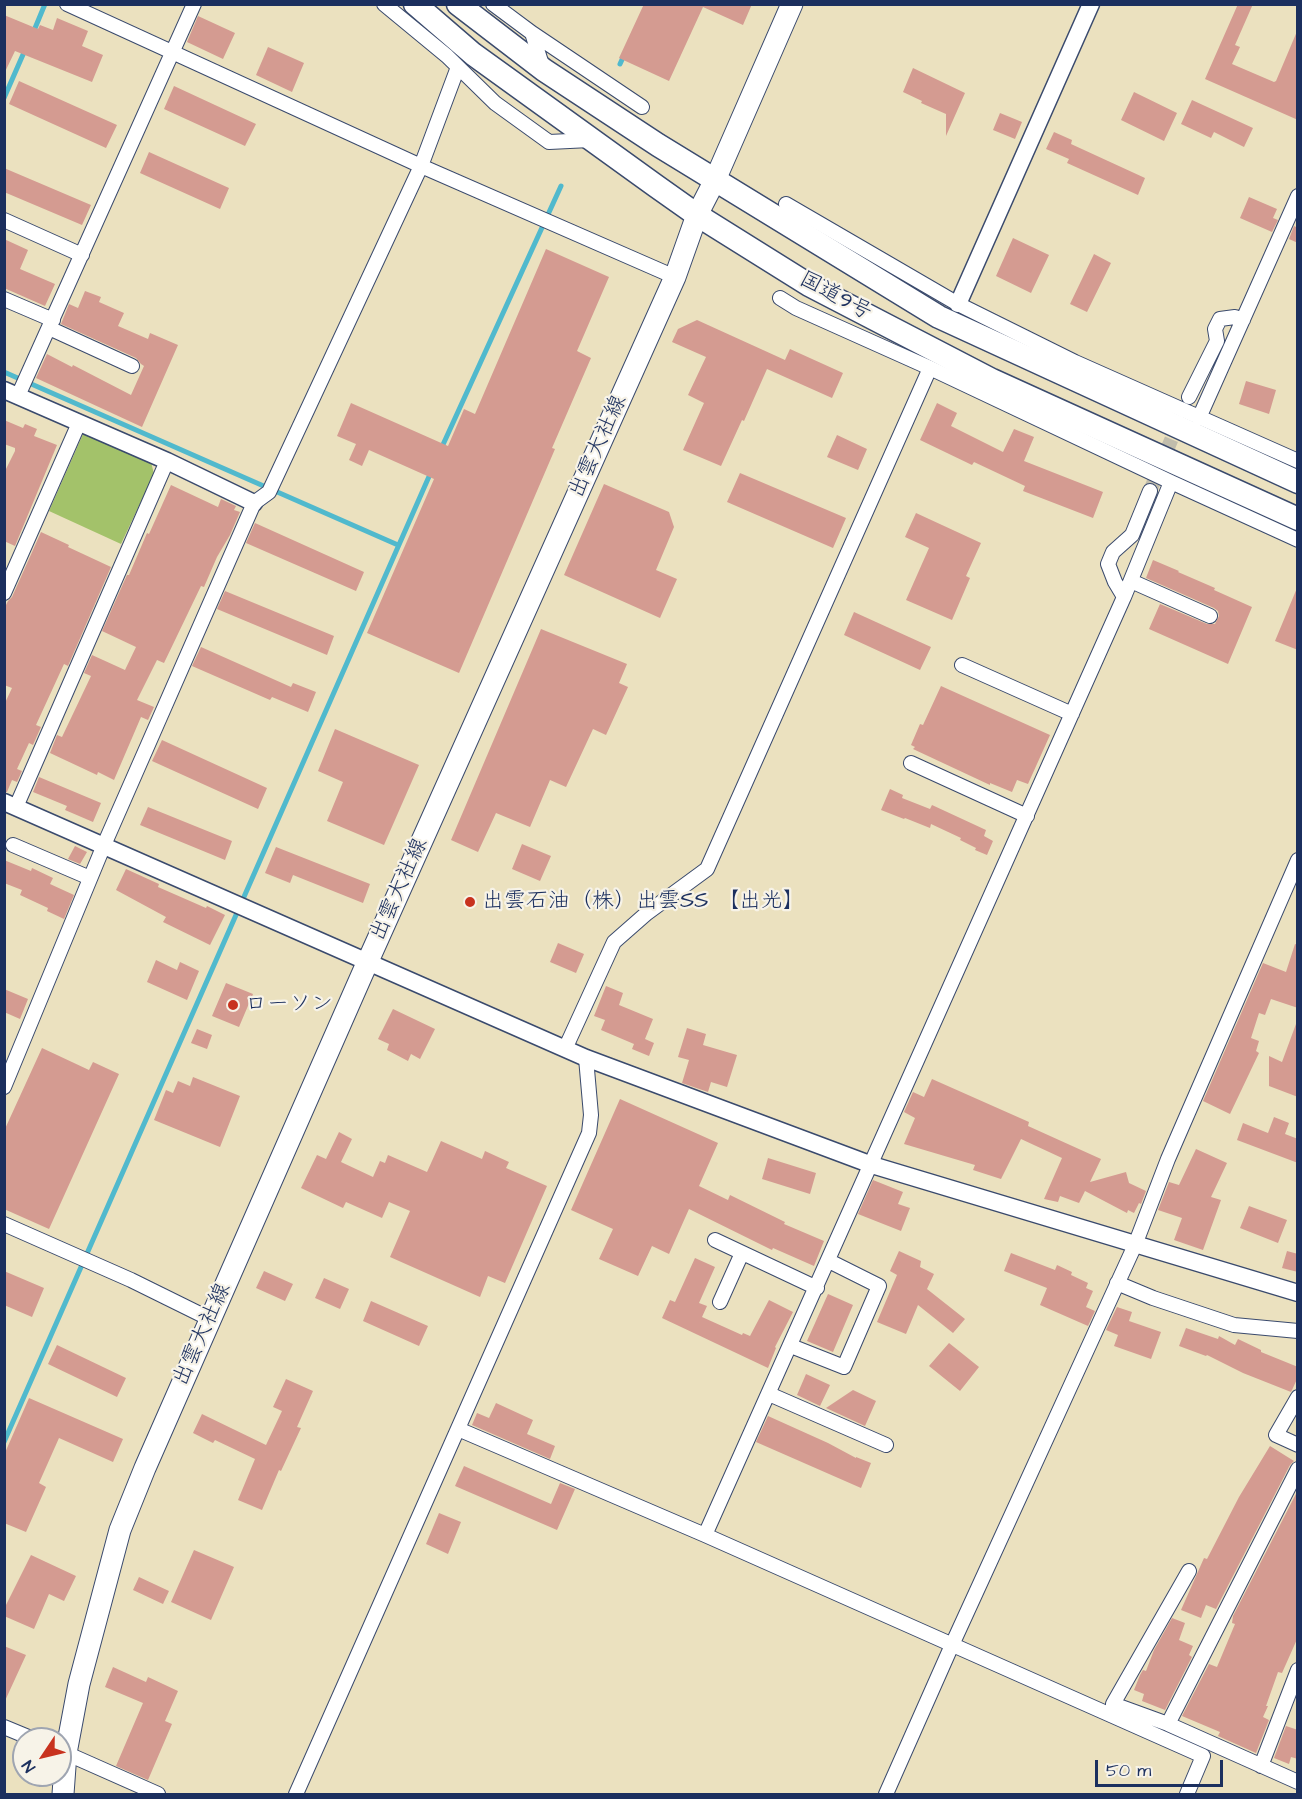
<!DOCTYPE html>
<meta charset="utf-8">
<style>
body{margin:0}
#map{position:relative;width:1302px;height:1799px;overflow:hidden;background:#ebe1bf;font-family:"Architects Daughter",sans-serif}
canvas{display:block}
.frame{position:absolute;inset:0;border:6px solid #1b2f5e;pointer-events:none}
.north{position:absolute;left:12px;top:1727px;width:60px;height:60px;box-sizing:border-box;background:#f7f3e8;border:2px solid #9fa5b1;border-radius:50%;rotate:235deg;font-size:16px;font-weight:700;line-height:24px;text-align:center;color:#1b2f5e}
.north::after{content:'';display:block;margin:auto;width:21px;height:27px;background:#c8321e;clip-path:polygon(50% 0,100% 100%,50% 72%,0 100%)}
.scale{position:absolute;left:1095px;top:1760px;width:128px;height:27px;box-sizing:border-box;border:3px solid #1b2f5e;border-top:0;padding-left:8px;font-size:18px;line-height:21px;white-space:nowrap;color:#1b2f5e;-webkit-text-stroke:4px #f7f3e8;paint-order:stroke}
</style>
<div id="map">
<canvas width="1302" height="1799"></canvas>
<div class="frame"></div>
<div class="north">N</div>
<div class="scale">50 m</div>
</div>
<script>
const context = document.querySelector('canvas').getContext('2d');
context.lineJoin = 'round';
function paint(path, color) {
  context.fillStyle = color;
  context.fill(path, 'evenodd');
}
function poly(rows) {
  const path = new Path2D();
  for (const r of rows) {
    path.moveTo(r[0], r[1]);
    for (let i = 2; i < r.length; i += 2) path.lineTo(r[i], r[i + 1]);
  }
  return path;
}
function trace(path, color, width, dash) {
  context.strokeStyle = color;
  context.lineWidth = width;
  context.lineCap = dash ? 'butt' : 'round';
  context.setLineDash(dash || []);
  context.stroke(path);
}
function write(font, color, halo, rows, align = 'center') {
  context.font = font + ' "Architects Daughter","Klee One",sans-serif';
  context.lineWidth = 4.5;
  context.setLineDash([]);
  context.textBaseline = 'middle';
  context.strokeStyle = halo;
  context.fillStyle = color;
  for (const [text, x, y, turn = 0] of rows) {
    context.save();
    context.translate(x, y);
    context.rotate((+turn || 0) * Math.PI / 180);
    context.textAlign = isNaN(turn) ? turn : align;
    if (halo) context.strokeText(text, 0, 0);
    context.fillText(text, 0, 0);
    context.restore();
  }
}
paint(poly([
 [83,434,151,462,154,474,121,544,49,511]
]), '#a3c26a');
trace(poly([
 [33,33,45,4],
 [620,64,625,53],
 [4,98,25,50],
 [4,372,398,545],
 [441,449,561,186],
 [4,1442,431,472]
]), '#50b9cd', 5);
paint(poly([
 [644,4,752,4,743,25,703,7,669,81,619,58],
 [1238,4,1253,4,1235,45,1240,47,1232,64,1274,82,1276,81,1298,29,1298,120,1205,79],
 [4,15,38,29,40,25,53,30,57,18,88,31,82,46,103,55,92,82,15,51,4,74],
 [198,16,235,33,223,59,187,42],
 [268,47,304,63,292,92,256,75],
 [913,68,965,93,946,136,946,114,921,103,922,101,903,92],
 [19,81,117,125,106,148,9,104],
 [174,86,256,124,245,146,164,109],
 [1134,92,1177,113,1164,141,1121,120],
 [1192,100,1253,128,1244,147,1214,132,1211,138,1181,124],
 [1000,113,1022,122,1015,139,993,130],
 [1054,132,1072,140,1071,144,1145,178,1138,195,1067,163,1069,159,1046,149],
 [149,152,229,188,220,209,140,173],
 [4,168,91,205,82,225,4,192],
 [1249,197,1277,209,1273,218,1278,220,1272,232,1240,218],
 [1294,226,1298,228,1298,243,1289,239],
 [1013,238,1049,255,1031,293,996,276],
 [4,239,28,250,20,269,55,284,45,306,4,288],
 [546,249,609,277,577,351,591,358,552,448,555,449,459,673,367,633,434,479,369,450,362,466,349,460,356,444,337,436,351,403,448,446,464,409,475,414],
 [1094,254,1111,263,1087,312,1070,304],
 [85,291,101,297,99,302,124,313,118,326,148,339,150,333,178,345,142,427,36,378,47,354,72,367,73,365,131,395,144,366,141,364,136,358,61,324,69,304,78,308],
 [697,320,785,360,790,349,843,373,832,398,767,369,744,421,742,420,721,466,683,450,704,403,688,395,706,357,672,342,678,329],
 [1246,381,1276,390,1269,414,1239,404],
 [937,403,957,413,951,426,1003,452,1014,429,1034,437,1024,461,1103,492,1093,518,1023,491,1025,486,974,462,972,465,920,440],
 [4,420,23,428,25,424,37,429,34,436,57,445,15,546,4,541,4,473,15,451,15,448,4,444],
 [837,435,867,449,858,470,827,457],
 [740,473,846,518,833,548,727,502],
 [604,484,669,512,674,527,656,570,677,579,660,618,564,575],
 [171,485,218,507,221,499,236,506,234,510,240,512,230,535,217,557,204,587,201,586,164,663,157,660,137,700,154,707,148,720,141,717,114,780,98,772,97,775,50,753,57,735,62,737,91,676,84,673,92,655,125,670,136,647,102,631,127,575,129,575,147,533,149,534],
 [916,513,981,543,966,576,970,578,952,620,906,600,929,548,905,537],
 [255,523,364,572,356,591,246,543],
 [41,532,69,545,68,547,111,567,68,666,64,664,36,725,41,727,33,745,29,743,17,769,22,771,17,782,12,780,7,792,4,792,4,705,12,688,4,685,4,609,8,601,12,597],
 [1153,560,1179,571,1178,572,1215,588,1214,590,1252,607,1228,664,1149,629,1160,604,1207,624,1215,624,1219,616,1218,611,1214,608,1146,578],
 [1297,588,1298,588,1298,650,1275,641],
 [225,591,334,636,327,655,217,609],
 [854,612,931,647,920,670,844,635],
 [541,629,627,664,619,683,628,687,606,735,593,729,566,787,550,780,530,827,496,813,478,852,451,840],
 [201,647,291,687,293,683,316,692,308,712,272,697,270,700,192,666],
 [941,686,1050,735,1028,784,1017,780,1012,792,990,783,990,785,913,749,915,747,911,745,920,724,923,725],
 [335,729,419,765,384,845,327,821,343,782,318,771],
 [162,740,267,788,258,809,152,761],
 [39,777,101,803,93,822,65,810,67,806,33,792],
 [890,789,903,795,902,798,930,809,932,805,986,830,984,836,993,841,987,855,975,850,976,848,960,840,961,838,931,824,930,828,905,818,904,819,881,810],
 [148,807,232,841,225,860,140,825],
 [522,844,551,856,540,881,512,869],
 [75,846,87,852,80,864,68,859],
 [276,847,370,884,363,903,293,875,290,883,265,873],
 [4,860,31,871,32,868,53,878,50,884,74,895,64,919,47,911,48,908,20,895,22,890,4,883],
 [126,869,159,884,158,887,206,908,207,906,225,915,210,945,163,922,166,917,116,890],
 [558,943,584,954,576,973,550,962],
 [1295,944,1298,945,1298,1008,1271,999,1265,1015,1259,1013,1251,1038,1259,1041,1256,1051,1259,1053,1230,1114,1203,1101,1263,963,1286,972],
 [156,960,177,970,180,962,199,971,187,1000,147,982],
 [226,983,253,994,239,1027,212,1016],
 [606,986,623,993,619,1005,653,1019,645,1039,654,1043,649,1056,632,1049,634,1044,601,1030,605,1020,594,1016],
 [4,989,28,999,20,1019,4,1012],
 [393,1009,435,1029,420,1059,411,1054,408,1061,387,1050,389,1044,378,1039],
 [1296,1024,1298,1024,1298,1097,1269,1086,1269,1056,1282,1062],
 [687,1028,706,1034,703,1045,737,1055,727,1087,711,1082,708,1092,682,1083,689,1060,678,1057],
 [197,1029,212,1035,207,1049,191,1043],
 [42,1048,89,1070,93,1062,119,1074,49,1229,4,1209,4,1131],
 [193,1077,240,1096,220,1147,154,1120,166,1090,173,1093,178,1081,190,1086],
 [932,1079,1029,1122,1028,1126,1101,1159,1090,1182,1126,1172,1129,1183,1146,1191,1141,1204,1139,1203,1134,1213,1128,1210,1127,1213,1085,1191,1079,1203,1060,1196,1058,1202,1044,1199,1062,1158,1021,1139,1001,1179,973,1170,975,1165,904,1144,915,1118,904,1112,913,1092,924,1097],
 [620,1099,718,1143,699,1186,728,1200,730,1195,785,1222,784,1224,824,1241,814,1266,773,1248,772,1250,689,1209,669,1254,652,1246,638,1276,599,1259,613,1229,571,1210],
 [1274,1117,1289,1123,1285,1134,1298,1139,1298,1163,1237,1140,1243,1123,1268,1133],
 [339,1132,352,1139,341,1162,373,1177,380,1161,385,1163,388,1155,427,1172,441,1141,482,1159,485,1151,509,1162,506,1168,547,1186,505,1283,488,1276,480,1297,390,1257,410,1211,389,1202,382,1218,346,1202,343,1208,301,1188,317,1155,326,1159],
 [1196,1149,1227,1163,1211,1197,1221,1200,1203,1250,1174,1240,1182,1218,1158,1210,1169,1182,1179,1185],
 [768,1158,816,1173,810,1194,762,1179],
 [873,1180,903,1192,898,1204,910,1208,901,1231,858,1214],
 [1249,1206,1287,1220,1278,1243,1240,1228],
 [899,1251,921,1261,920,1267,934,1274,927,1289,965,1319,953,1333,918,1305,906,1334,877,1322,897,1275,890,1271],
 [1287,1251,1298,1254,1298,1272,1282,1268],
 [1011,1253,1055,1270,1057,1265,1072,1272,1071,1275,1088,1283,1086,1288,1093,1291,1086,1307,1095,1311,1088,1326,1040,1305,1047,1288,1004,1271],
 [695,1258,715,1267,699,1303,707,1306,702,1317,742,1335,743,1333,750,1336,769,1300,793,1312,775,1347,776,1348,768,1368,662,1318,670,1300,675,1302],
 [4,1271,44,1288,32,1317,4,1305],
 [264,1271,293,1284,285,1301,256,1288],
 [324,1278,349,1289,340,1309,315,1298],
 [828,1294,853,1305,833,1352,807,1341],
 [371,1301,428,1326,419,1346,363,1321],
 [1117,1307,1132,1312,1129,1321,1161,1332,1151,1359,1114,1346,1118,1335,1106,1330],
 [1186,1328,1218,1339,1219,1336,1235,1345,1238,1339,1261,1350,1261,1352,1298,1367,1298,1377,1292,1390,1291,1392,1243,1373,1207,1355,1206,1356,1179,1346],
 [949,1343,979,1367,960,1391,929,1366],
 [57,1345,126,1378,117,1397,48,1364],
 [806,1374,830,1385,820,1406,797,1395],
 [286,1379,313,1391,297,1427,301,1428,281,1471,279,1470,262,1510,238,1500,255,1459,215,1440,213,1443,193,1433,202,1414,266,1445,282,1411,273,1407],
 [853,1390,876,1401,865,1426,826,1408],
 [29,1398,123,1439,113,1462,59,1438,39,1483,46,1487,26,1532,4,1523,4,1455],
 [496,1403,533,1420,527,1434,555,1446,550,1459,472,1425,477,1413,489,1418],
 [768,1416,828,1443,856,1458,856,1457,871,1463,861,1488,756,1442],
 [1270,1446,1294,1461,1290,1465,1216,1609,1206,1605,1201,1618,1181,1610,1204,1558,1207,1559,1239,1497],
 [464,1466,551,1504,560,1483,575,1489,557,1530,455,1486],
 [1298,1490,1298,1637,1282,1673,1278,1672,1266,1706,1268,1706,1263,1717,1269,1720,1256,1753,1218,1736,1220,1732,1182,1716,1209,1664,1217,1667,1235,1624,1232,1623,1233,1616],
 [439,1513,461,1522,448,1554,426,1544],
 [194,1550,234,1567,211,1620,171,1602],
 [31,1555,76,1576,64,1601,49,1594,34,1629,4,1616,4,1609],
 [139,1577,169,1591,163,1604,133,1590],
 [1172,1618,1185,1623,1179,1640,1193,1646,1189,1655,1192,1657,1165,1710,1142,1701,1144,1694,1134,1690,1140,1675,1143,1670,1146,1671,1154,1650],
 [4,1646,26,1655,4,1703],
 [113,1667,146,1682,148,1677,178,1691,165,1721,172,1724,148,1780,116,1766,143,1703,105,1687],
 [1286,1726,1298,1730,1298,1759,1291,1757,1289,1764,1274,1758]
]), '#d49b91');
trace(poly([
 [1150,491,1179,421]
]), '#c1bdac', 14, [14, 7]);
const minor = poly([
 [67,4,421,166,675,277],
 [384,4,447,56,495,103,549,142,590,140],
 [493,4,532,33,543,68],
 [532,33,642,107],
 [786,204,958,304,1075,362,1298,461],
 [4,220,82,255],
 [780,298,796,308,930,368,1171,482,1298,540],
 [4,299,53,320],
 [49,328,132,366],
 [18,396,194,4],
 [1189,397,1217,341,1215,329,1220,319,1235,317,1243,320],
 [1199,418,1298,196],
 [1131,581,1210,616],
 [4,593,79,423],
 [1124,597,1115,582,1108,564,1113,552,1132,535,1150,491],
 [962,665,1072,714],
 [911,763,1027,816],
 [16,807,167,461],
 [13,845,90,878],
 [565,1049,614,942,647,913,707,869,930,368],
 [4,1087,104,845,254,503,269,492,421,166,458,67],
 [4,1224,131,1280,210,1319],
 [715,1240,817,1288],
 [1117,1283,1153,1298,1234,1325,1298,1331],
 [720,1302,742,1253],
 [791,1346,844,1367,879,1286,829,1261],
 [769,1394,886,1445],
 [1298,1397,1276,1435,1298,1445],
 [458,1429,705,1535,1203,1756,1187,1794],
 [705,1535,1124,597,1171,482],
 [1189,1571,1113,1704,1168,1724,1298,1782],
 [1168,1724,1298,1469],
 [4,1727,33,1739],
 [61,1751,158,1794],
 [1261,1766,1298,1670],
 [296,1794,589,1133,591,1115,586,1058],
 [886,1794,952,1645,1135,1245,1168,1159,1298,860]
]);
const tertiary = poly([
 [958,304,1091,4],
 [4,390,167,461,254,503],
 [4,802,586,1058,872,1165,1298,1293]
]);
const primary = poly([
 [63,1794,66,1753,79,1684,120,1530,145,1468,368,961,675,277,697,215,715,180,792,4]
]);
const trunk = poly([
 [415,4,473,54,656,186,697,215,809,285,992,380,1298,519],
 [458,4,544,70,658,145,939,317,1298,482]
]);
trace(minor, '#3a4a6d', 16);
trace(tertiary, '#3a4a6d', 19);
trace(primary, '#3a4a6d', 23);
trace(trunk, '#3a4a6d', 25);
trace(minor, '#fff', 14);
trace(tertiary, '#fff', 16);
trace(primary, '#fff', 21);
trace(trunk, '#fff', 22);
for (const [x, y, r, color] of [
 [470,902,6,"#c8321e"],
 [233,1005,6,"#c8321e"]
]) {
  const dot = new Path2D();
  dot.arc(x, y, r, 0, 2 * Math.PI);
  context.fillStyle = color;
  context.fill(dot);
  trace(dot, '#f7f3e8', 2);
}
write('22px', '#1b2f5e', '#f7f3e8', [
 ["国道9号",835,297,28],
 ["出雲大社線",599,447,-66],
 ["出雲大社線",400,890,-66],
 ["出雲大社線",203,1335,-66]
]);
write('22px', '#1b2f5e', '#f7f3e8', [
 ["出雲石油（株）出雲SS 【出光】",482,902],
 ["ローソン",245,1005]
], 'left');
</script>
